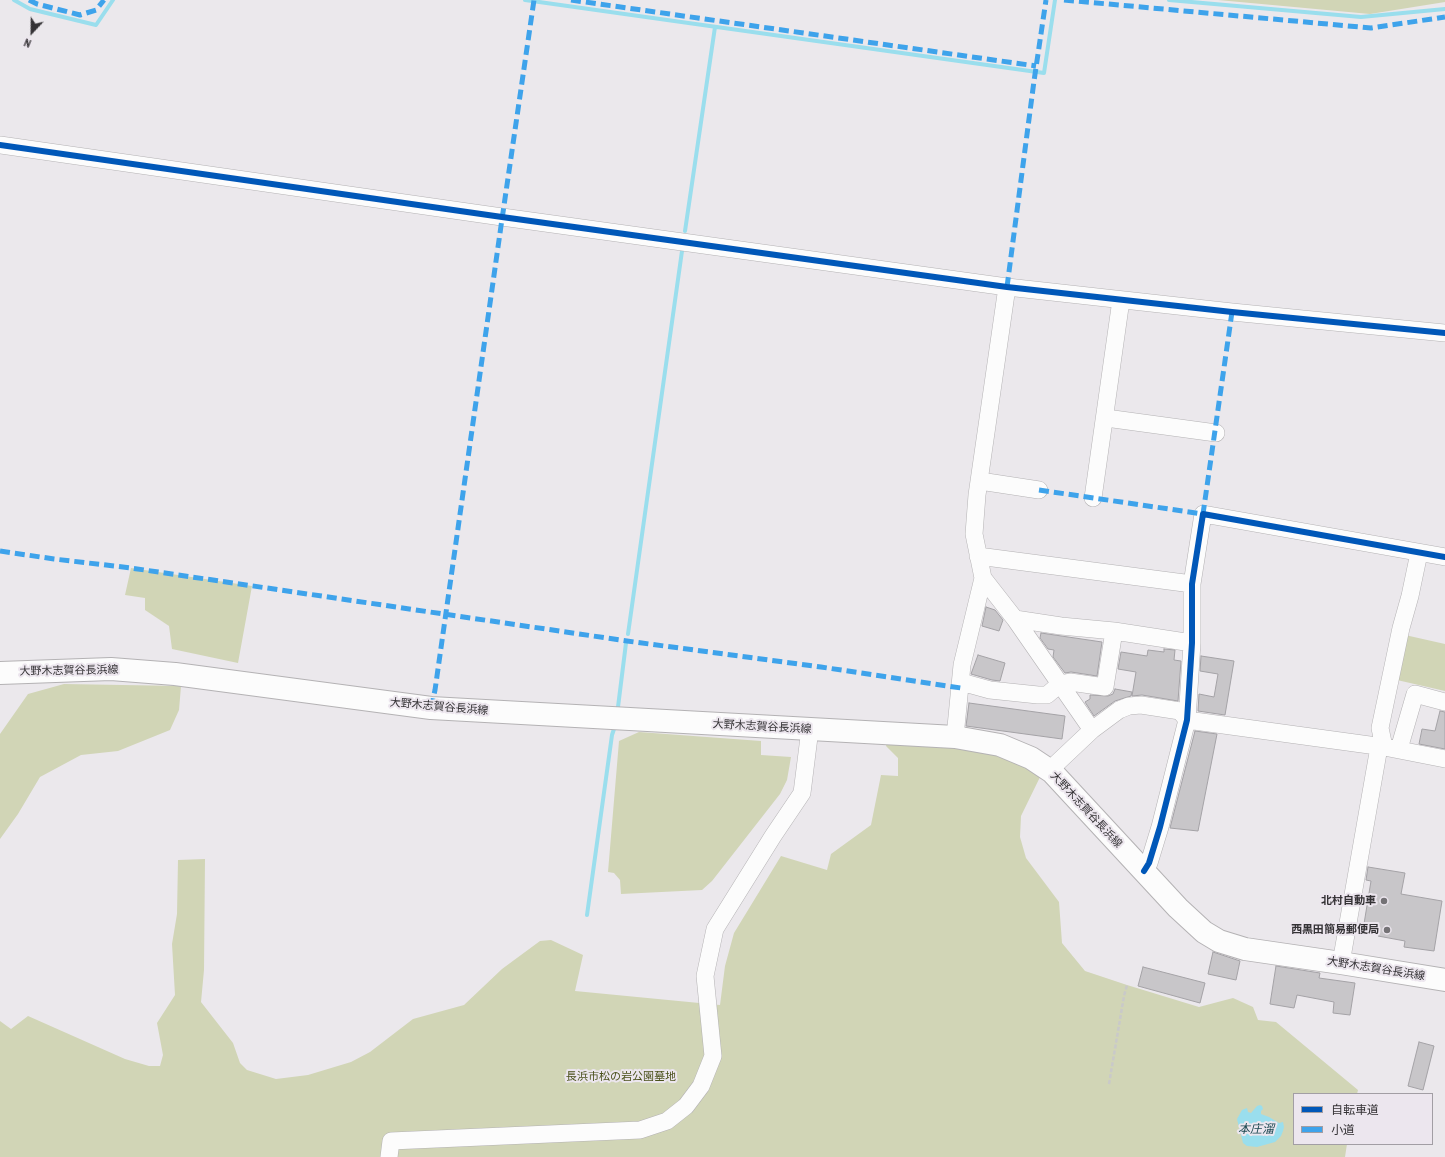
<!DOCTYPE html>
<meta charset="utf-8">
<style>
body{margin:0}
#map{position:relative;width:1445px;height:1157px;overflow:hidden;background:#ebe8ec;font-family:"Archivo Narrow","Noto Sans JP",sans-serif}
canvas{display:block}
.legend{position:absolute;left:1293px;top:1093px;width:140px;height:52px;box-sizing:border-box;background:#ece6ee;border:1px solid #a29ea4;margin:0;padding:5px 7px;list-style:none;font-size:12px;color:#343235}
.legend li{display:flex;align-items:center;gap:8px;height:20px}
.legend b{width:20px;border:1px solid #a29ea4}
.north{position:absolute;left:12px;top:12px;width:40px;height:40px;-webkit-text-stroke:3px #ece6ee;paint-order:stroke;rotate:202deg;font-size:11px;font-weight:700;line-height:16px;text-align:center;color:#343235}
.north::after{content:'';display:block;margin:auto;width:14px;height:18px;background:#343235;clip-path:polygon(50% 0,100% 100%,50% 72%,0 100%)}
</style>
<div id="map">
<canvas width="1445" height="1157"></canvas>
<ul class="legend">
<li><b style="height:5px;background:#0057b8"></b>自転車道</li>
<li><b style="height:5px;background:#3ea3eb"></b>小道</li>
</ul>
<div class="north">N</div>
</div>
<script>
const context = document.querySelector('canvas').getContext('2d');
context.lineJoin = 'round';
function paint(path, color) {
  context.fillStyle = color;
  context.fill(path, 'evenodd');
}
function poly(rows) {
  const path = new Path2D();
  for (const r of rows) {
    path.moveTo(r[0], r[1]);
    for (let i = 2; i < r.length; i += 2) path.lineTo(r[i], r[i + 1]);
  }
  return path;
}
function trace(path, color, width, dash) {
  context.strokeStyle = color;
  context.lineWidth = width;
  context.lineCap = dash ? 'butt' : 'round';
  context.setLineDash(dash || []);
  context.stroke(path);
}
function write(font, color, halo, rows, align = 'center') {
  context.font = font + ' "Archivo Narrow","Noto Sans JP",sans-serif';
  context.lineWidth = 4;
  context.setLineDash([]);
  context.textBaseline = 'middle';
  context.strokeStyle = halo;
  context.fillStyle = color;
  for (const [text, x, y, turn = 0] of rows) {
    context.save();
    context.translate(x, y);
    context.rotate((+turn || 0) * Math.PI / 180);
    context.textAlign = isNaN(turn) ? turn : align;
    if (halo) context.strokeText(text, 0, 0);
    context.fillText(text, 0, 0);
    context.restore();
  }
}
paint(poly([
 [1218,0,1445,0,1445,2,1370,14],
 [131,568,252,586,238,663,172,649,169,626,145,610,145,598,125,595],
 [1405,635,1445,644,1445,691,1397,680],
 [64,684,181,686,179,710,170,730,118,751,81,755,40,777,18,814,0,839,0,734,28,694],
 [639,732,761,741,761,755,791,757,787,780,780,794,712,881,702,890,621,894,620,880,614,873,608,872,619,741],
 [892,739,987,752,1042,773,1021,816,1020,837,1026,858,1059,902,1062,943,1085,971,1127,985,1199,1007,1233,998,1253,1007,1258,1020,1276,1022,1358,1090,1357,1094,1294,1094,1294,1144,1347,1144,1345,1157,0,1157,0,1021,11,1029,28,1016,125,1059,149,1066,160,1066,163,1055,157,1023,175,995,172,944,177,914,178,860,205,859,204,970,201,1002,233,1043,240,1063,247,1070,276,1079,308,1075,351,1062,370,1052,413,1019,464,1005,502,969,540,941,551,940,583,955,575,991,720,1005,725,966,734,933,781,856,827,870,831,854,871,825,881,775,898,776,898,758,886,746,887,741]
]), '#d1d5b6');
paint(poly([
 [1260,1105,1262,1106,1263,1109,1261,1111,1261,1114,1269,1117,1279,1123,1283,1122,1284,1127,1283,1131,1281,1136,1275,1142,1257,1147,1247,1146,1243,1143,1237,1119,1242,1110,1247,1108,1248,1112,1251,1113,1257,1106]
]), '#9adeed');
trace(poly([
 [14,0,30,9,96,25,113,0],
 [525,0,1044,73,1055,0],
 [1169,0,1361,17,1445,9],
 [685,231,715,27],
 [628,634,682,251],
 [618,707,626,643],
 [587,915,612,735,615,726]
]), '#9adeed', 4);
const building = poly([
 [986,607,995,610,1003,620,999,631,982,626,986,607],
 [1041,633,1102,642,1097,676,1071,672,1065,673,1053,657,1054,650,1048,649,1040,638,1041,633],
 [1164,649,1175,650,1174,660,1181,661,1178,701,1142,695,1132,696,1136,672,1118,669,1121,652,1147,656,1148,650,1164,652,1164,649],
 [978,655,1005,663,1000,681,992,680,971,674,978,655],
 [1201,656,1234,661,1225,715,1198,711,1199,694,1214,697,1218,674,1200,671,1201,656],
 [1115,689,1132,692,1131,696,1115,701,1094,716,1085,702,1090,699,1090,695,1108,696,1113,694,1115,689],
 [969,703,1065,716,1062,739,966,726,969,703],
 [1440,711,1445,712,1445,749,1419,744,1422,729,1435,731,1440,711],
 [1195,731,1217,734,1198,831,1170,828,1195,731],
 [1368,867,1405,873,1401,894,1442,901,1434,951,1404,947,1405,941,1378,936,1379,933,1363,930,1371,881,1366,880,1368,867],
 [1213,952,1240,961,1236,980,1208,974,1213,952],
 [1276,966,1320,973,1319,978,1355,983,1350,1015,1333,1013,1334,1002,1297,995,1294,1008,1270,1004,1276,966],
 [1143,967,1205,983,1200,1003,1138,986,1143,967],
 [1419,1042,1434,1046,1423,1090,1408,1086,1419,1042]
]);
paint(building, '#c8c6c9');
trace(building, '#a4a2a6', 1);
const minor = poly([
 [0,145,502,217,1007,287,1232,312,1445,333],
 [1007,287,977,495,974,534,983,578,1015,619,1092,730,1057,763,1052,772],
 [1106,418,1216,433],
 [980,481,1039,490],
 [1093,498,1121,300],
 [978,556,1192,584],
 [1015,619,1061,626,1114,631,1192,643],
 [961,682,990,690,1038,695,1047,695,1060,684,1070,682,1105,687,1114,631],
 [1092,730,1119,710,1129,706,1141,705,1180,711,1187,720,1384,747,1445,759],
 [955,737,962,665,983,578],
 [1384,747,1380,728,1401,628,1410,596,1419,553],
 [1399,749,1415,694,1445,702],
 [1144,871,1149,863,1160,827,1187,720,1192,643,1192,584,1203,514,1445,557],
 [1341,963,1379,747],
 [389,1157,391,1141,640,1130,667,1121,686,1106,701,1086,713,1056,705,976,715,929,773,836,802,793,810,729]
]);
const major = poly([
 [0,673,111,669,175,674,431,708,955,737,1000,745,1031,758,1052,772,1178,908,1204,932,1219,941,1245,949,1341,963,1445,980]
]);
trace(minor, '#b4b2b4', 18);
trace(major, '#b4b2b4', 24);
trace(poly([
 [1109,1084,1124,996,1127,985]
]), '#c9c9c9', 2.5, [4, 2]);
trace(minor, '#fcfcfc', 17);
trace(major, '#fcfcfc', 22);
trace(poly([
 [29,0,37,4,80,15,96,10,104,0],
 [571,0,1036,66],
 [1064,0,1371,28,1445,17],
 [1007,287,1034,81,1046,0],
 [1039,490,1203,514,1232,312],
 [0,551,54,559,131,568,627,641,821,667,961,688],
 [431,708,435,690,501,226,534,0]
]), '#3ea3eb', 5, [10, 5]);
trace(poly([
 [0,145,502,217,1007,287,1232,312,1445,333],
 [1144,871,1149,863,1160,827,1187,720,1192,643,1192,584,1203,514,1445,557]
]), '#0057b8', 6);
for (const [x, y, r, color] of [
 [1384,901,4,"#747275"],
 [1387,930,4,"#747275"]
]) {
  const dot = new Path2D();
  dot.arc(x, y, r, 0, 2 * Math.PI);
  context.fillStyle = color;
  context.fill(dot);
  trace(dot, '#ece6ee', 1.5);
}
write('11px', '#343235', '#ece6ee', [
 ["大野木志賀谷長浜線",69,671,-1],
 ["大野木志賀谷長浜線",439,707,5],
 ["大野木志賀谷長浜線",762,727,3],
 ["大野木志賀谷長浜線",1086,810,47],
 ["大野木志賀谷長浜線",1376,969,9]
]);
write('bold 11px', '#343235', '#ece6ee', [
 ["北村自動車",1376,901],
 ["西黒田簡易郵便局",1379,930]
], 'right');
write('11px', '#4a511b', '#ece6ee', [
 ["長浜市松の岩公園墓地",621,1077]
]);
write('italic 12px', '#1c4851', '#ece6ee', [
 ["本庄溜",1256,1130]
]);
</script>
